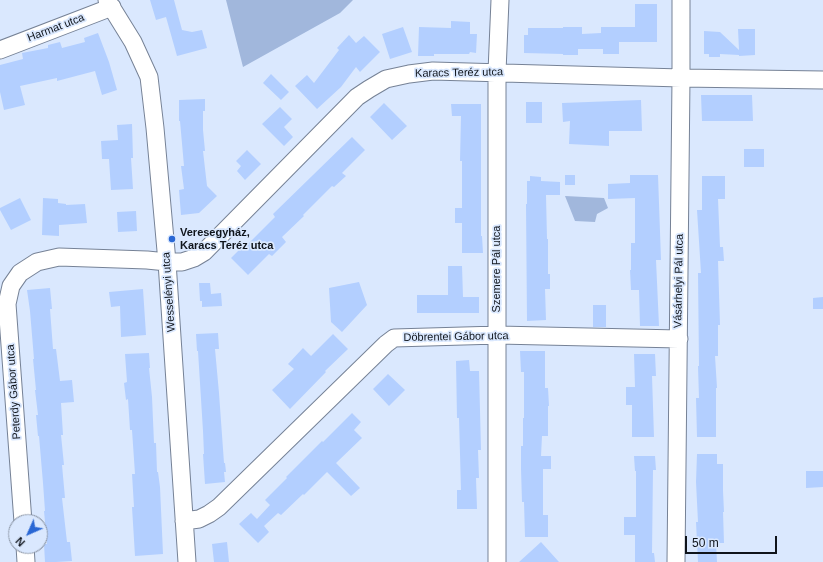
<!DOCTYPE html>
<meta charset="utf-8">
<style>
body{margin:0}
#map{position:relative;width:823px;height:562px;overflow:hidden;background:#dae8fe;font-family:Arial,sans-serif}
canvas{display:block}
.north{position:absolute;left:8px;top:514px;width:40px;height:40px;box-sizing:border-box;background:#dae8fe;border:1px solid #8993a3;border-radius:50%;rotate:225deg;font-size:11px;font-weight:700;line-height:16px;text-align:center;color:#0f141b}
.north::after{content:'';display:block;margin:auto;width:14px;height:18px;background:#2967d4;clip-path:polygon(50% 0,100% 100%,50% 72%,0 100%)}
.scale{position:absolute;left:685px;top:536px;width:92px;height:18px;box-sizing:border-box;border:2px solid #0f141b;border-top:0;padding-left:5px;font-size:12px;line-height:14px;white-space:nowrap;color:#0f141b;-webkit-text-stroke:3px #dae8fe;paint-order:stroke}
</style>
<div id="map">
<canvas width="823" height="562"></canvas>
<div class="north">N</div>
<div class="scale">50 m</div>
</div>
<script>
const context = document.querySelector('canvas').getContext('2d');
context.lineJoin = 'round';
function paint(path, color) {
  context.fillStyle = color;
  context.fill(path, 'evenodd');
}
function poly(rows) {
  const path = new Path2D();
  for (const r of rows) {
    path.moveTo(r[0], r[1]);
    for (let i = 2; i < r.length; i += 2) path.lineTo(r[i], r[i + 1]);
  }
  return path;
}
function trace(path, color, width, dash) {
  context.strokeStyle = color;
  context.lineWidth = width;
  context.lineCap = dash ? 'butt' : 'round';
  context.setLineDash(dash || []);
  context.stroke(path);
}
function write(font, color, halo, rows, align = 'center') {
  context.font = font + ' Arial,sans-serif';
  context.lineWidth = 3.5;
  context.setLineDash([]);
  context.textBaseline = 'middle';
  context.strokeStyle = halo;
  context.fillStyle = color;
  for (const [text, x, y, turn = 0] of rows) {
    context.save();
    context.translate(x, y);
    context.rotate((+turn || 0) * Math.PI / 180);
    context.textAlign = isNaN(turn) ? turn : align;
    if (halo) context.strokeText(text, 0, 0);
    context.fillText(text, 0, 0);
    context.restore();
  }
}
paint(poly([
 [226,0,353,0,340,13,243,67],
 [565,196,604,198,608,208,597,214,595,222,575,221]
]), '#a1b7dc');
paint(poly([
 [150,0,174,0,182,30,192,32,202,30,207,48,177,56,166,17,156,20],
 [635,4,657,4,657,42,619,42,619,54,603,54,603,49,578,49,578,55,563,55,563,54,524,53,524,35,528,35,528,28,563,28,563,27,582,27,582,34,601,33,601,27,635,27],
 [451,21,470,22,470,34,477,34,476,53,470,52,469,54,434,54,434,56,418,56,419,27,451,28],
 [403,27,412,52,390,59,382,34],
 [738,29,755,29,755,55,739,56,739,55,720,54,720,57,709,57,709,54,704,54,704,31,720,32,739,50],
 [98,33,109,62,117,90,102,95,95,71,57,81,57,78,20,86,25,105,4,110,0,92,0,65,23,59,22,53,48,48,48,45,60,42,62,48,85,42,84,38],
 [349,35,356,43,364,36,380,52,360,72,356,67,341,87,317,109,295,86,307,75,314,83,339,50,337,48],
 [271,74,289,92,281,100,263,83],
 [701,95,752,95,753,121,702,121],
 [205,99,205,111,203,111,203,130,205,151,203,151,207,186,217,196,199,213,181,215,179,190,184,189,181,166,184,166,180,121,179,121,179,100],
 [641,100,642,131,609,131,609,146,569,144,570,121,563,122,562,103],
 [526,102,542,102,542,123,526,123],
 [384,103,407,126,392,140,370,117],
 [451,104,481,104,481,236,482,236,483,253,462,253,462,223,455,223,455,208,462,208,462,161,460,161,461,116,452,116],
 [280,107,292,119,284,127,293,137,284,146,262,124],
 [132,124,133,158,131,158,133,189,111,190,109,159,102,159,101,141,118,140,117,125],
 [352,137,365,150,342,173,346,176,334,187,332,186,303,215,304,216,282,237,286,242,272,256,269,254,248,275,231,258,243,246,245,247,275,217,273,214],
 [744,149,764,149,764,167,744,167],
 [247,150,261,164,245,180,237,171,241,166,236,161],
 [565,175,575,175,575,185,565,185],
 [630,175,658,175,661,260,656,260,659,326,640,326,639,290,631,290,630,270,631,270,631,243,635,243,635,198,608,199,608,184,630,183],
 [530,176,541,177,541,181,560,182,560,195,546,195,547,239,548,239,548,274,550,274,550,289,545,289,546,320,527,321,526,204,527,204,527,181,530,181],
 [702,176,725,176,725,199,718,199,720,247,723,247,724,261,718,261,720,325,718,325,718,356,715,356,717,388,716,388,716,437,697,437,696,398,699,398,698,366,699,366,698,273,701,273,697,210,702,210],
 [20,198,31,220,11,230,0,210,0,208],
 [43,198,58,199,58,203,66,204,66,205,85,204,87,223,59,225,59,236,42,235],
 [136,211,137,231,118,232,117,212],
 [448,266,462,266,463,297,479,297,479,313,417,313,417,295,448,295],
 [359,282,367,305,342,332,331,322,329,288],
 [199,283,210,283,211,294,221,293,222,306,202,307,202,301,200,301],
 [50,288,52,309,50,309,53,349,56,349,60,381,72,380,74,402,61,403,63,435,61,435,64,465,62,465,65,498,62,498,67,542,70,542,72,561,56,562,45,562,44,544,47,544,44,511,45,511,43,483,39,436,38,436,36,415,38,415,35,390,36,390,33,359,34,359,30,311,27,290],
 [143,289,146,335,121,337,120,306,111,307,109,292],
 [823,297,823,309,813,309,813,298],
 [593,305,606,305,606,327,593,327],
 [218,333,219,349,215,349,219,393,224,463,225,463,226,472,224,472,225,482,205,484,203,454,204,454,203,431,198,351,197,351,196,334],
 [333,334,348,349,325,371,326,372,290,409,272,390,294,369,288,364,303,348,311,356],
 [520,351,545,351,545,388,548,388,549,406,548,406,548,436,542,436,541,456,551,456,551,469,543,469,543,515,548,515,548,537,525,537,524,502,522,502,521,469,521,446,523,446,523,418,524,418,524,372,521,372],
 [149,353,150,368,149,368,152,397,154,443,156,443,157,472,158,472,160,487,163,554,135,556,132,507,134,507,132,474,135,474,132,430,130,430,128,399,126,400,124,383,127,382,125,354],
 [634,354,655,354,656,376,652,376,654,437,632,437,632,405,626,405,626,387,635,387],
 [469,360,470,371,479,371,481,450,478,450,479,478,476,478,477,509,457,509,457,490,461,490,459,418,457,418,456,361],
 [388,374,405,390,389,406,373,389],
 [352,413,361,422,354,430,362,438,336,463,360,488,351,496,327,472,304,495,303,494,281,515,278,513,264,526,269,532,258,543,239,524,251,513,257,519,270,505,265,500,287,478,286,477,322,441,323,442],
 [697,454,717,454,717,464,723,464,723,491,724,512,723,512,724,543,716,543,717,562,698,562,696,522,698,522,696,482],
 [634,456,655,456,656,470,653,470,652,553,654,553,655,562,635,562,635,535,624,535,624,517,636,517,636,471,635,471],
 [806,471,823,471,823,487,806,488],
 [227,542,229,562,214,562,212,544],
 [541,542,559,562,519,562]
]), '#b3cfff');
const minor = poly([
 [107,0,133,42,149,77,155,128,167,262,187,562],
 [0,50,112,7],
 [184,521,199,519,209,514,219,507,386,344,394,338,498,335,679,339],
 [23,522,7,304,11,286,20,273,37,262,59,257,147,260,167,262,182,262,194,258,204,252,357,97,369,89,386,79,409,74,433,71,681,78,823,80],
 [25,546,26,562],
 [497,562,497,72,500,0],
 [676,562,681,78,681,0]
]);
trace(minor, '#768296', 19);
trace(minor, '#fff', 17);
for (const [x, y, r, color] of [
 [172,239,4,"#2967d4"]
]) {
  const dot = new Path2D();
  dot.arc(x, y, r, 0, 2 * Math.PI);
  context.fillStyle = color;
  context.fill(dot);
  trace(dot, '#dae8fe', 1.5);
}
write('11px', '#0f141b', '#dae8fe', [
 ["Harmat utca",56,28,-21],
 ["Karacs Teréz utca",459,73,-1],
 ["Szemere Pál utca",497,269,-90],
 ["Vásárhelyi Pál utca",679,281,-89],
 ["Wesselényi utca",169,292,-94],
 ["Döbrentei Gábor utca",456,337,-1],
 ["Peterdy Gábor utca",14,392,-94]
]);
write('bold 11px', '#0f141b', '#dae8fe', [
 ["Veresegyház,",180,233],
 ["Karacs Teréz utca",180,246]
], 'left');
</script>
